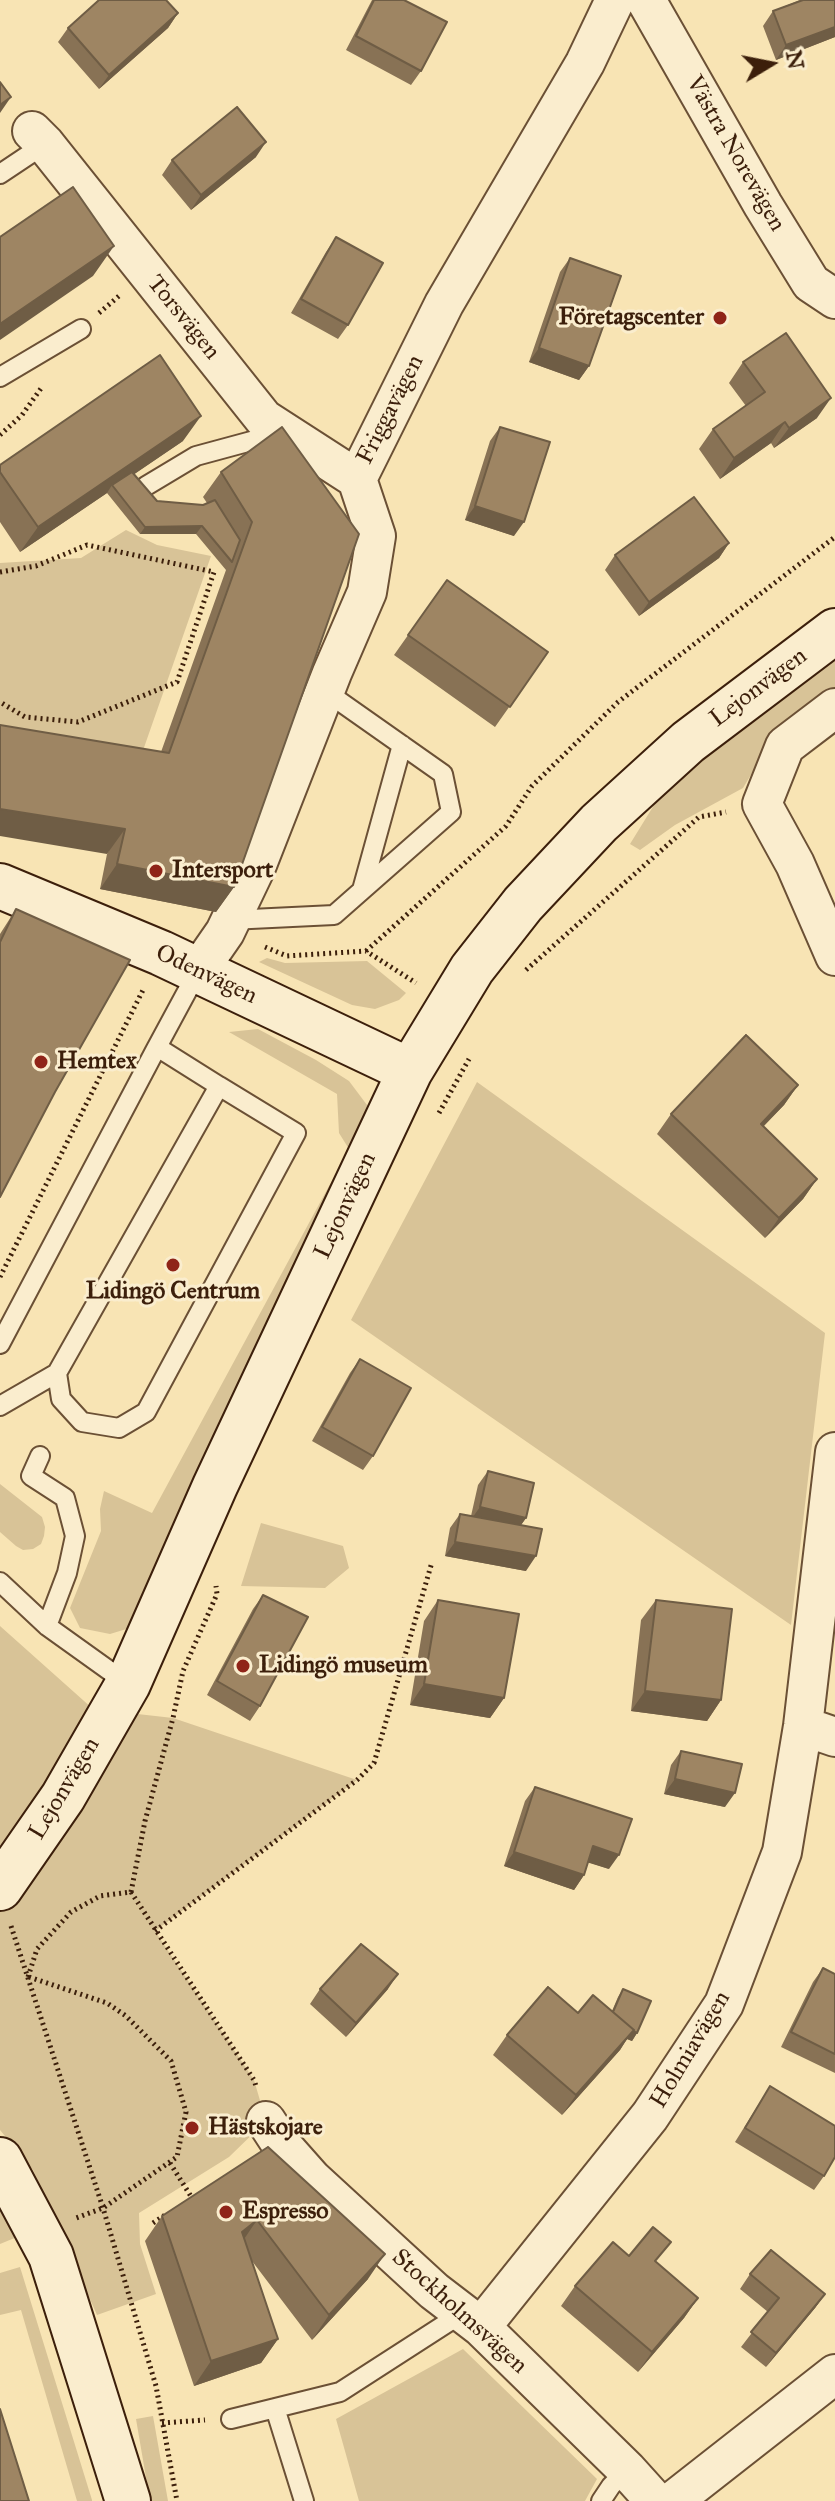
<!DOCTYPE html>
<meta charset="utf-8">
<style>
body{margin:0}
#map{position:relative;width:835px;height:2501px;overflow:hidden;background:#f8e4b4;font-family:"IM FELL Great Primer",serif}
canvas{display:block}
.north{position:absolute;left:731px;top:24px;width:80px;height:80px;-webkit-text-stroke:6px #faedce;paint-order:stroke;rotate:80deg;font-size:22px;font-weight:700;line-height:32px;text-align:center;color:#3c1f0b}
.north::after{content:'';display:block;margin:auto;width:28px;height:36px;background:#3c1f0b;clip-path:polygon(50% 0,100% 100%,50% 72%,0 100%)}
</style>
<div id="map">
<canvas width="835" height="2501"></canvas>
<div class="north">N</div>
</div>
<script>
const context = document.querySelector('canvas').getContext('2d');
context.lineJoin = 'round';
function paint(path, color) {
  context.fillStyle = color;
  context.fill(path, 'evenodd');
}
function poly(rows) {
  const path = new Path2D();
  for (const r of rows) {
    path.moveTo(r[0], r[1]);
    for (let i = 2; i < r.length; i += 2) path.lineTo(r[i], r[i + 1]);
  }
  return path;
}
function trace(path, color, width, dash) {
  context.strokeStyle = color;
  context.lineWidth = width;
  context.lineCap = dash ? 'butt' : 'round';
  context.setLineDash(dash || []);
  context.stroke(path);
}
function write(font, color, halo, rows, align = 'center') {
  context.font = font + ' "IM FELL Great Primer",serif';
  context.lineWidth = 6;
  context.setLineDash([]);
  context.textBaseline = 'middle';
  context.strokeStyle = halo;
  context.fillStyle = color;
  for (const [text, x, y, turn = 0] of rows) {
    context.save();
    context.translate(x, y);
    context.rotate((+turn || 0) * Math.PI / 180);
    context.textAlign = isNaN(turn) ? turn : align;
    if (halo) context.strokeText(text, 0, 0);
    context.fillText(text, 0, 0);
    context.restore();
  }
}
paint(poly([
 [126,530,157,545,211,556,140,759,0,751,0,563,81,558],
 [835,657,835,689,790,725,761,758,743,788,675,825,640,850,630,844,667,784],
 [267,958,285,963,367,961,406,993,399,1000,375,1009,352,1005,259,962],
 [258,1029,316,1060,349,1081,367,1105,364,1140,133,1627,110,1634,80,1628,70,1608,101,1531,100,1509,104,1491,152,1513,349,1149,339,1133,337,1094,229,1032],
 [477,1082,825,1333,791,1625,351,1320],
 [0,1484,42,1517,45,1527,44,1536,41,1544,33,1549,23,1550,16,1546,0,1532],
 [261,1523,343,1546,349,1568,325,1588,241,1586],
 [0,1626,93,1709,173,1718,357,1780,155,1931,254,2080,266,2121,229,2157,139,2213,140,2244,156,2294,97,2315,33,2170,0,2130],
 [0,2199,17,2237,0,2244],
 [20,2267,92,2500,92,2501,77,2501,21,2310,0,2315,0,2273],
 [463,2349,597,2479,585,2501,359,2501,336,2419],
 [153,2416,168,2501,150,2501,136,2419]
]), '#d8c397');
const lane = poly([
 [0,174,45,144],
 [0,377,81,329],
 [146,486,196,456,281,433],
 [362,890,402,745],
 [230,920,334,915,451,812,443,774,325,691],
 [0,1344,157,1047],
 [57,1373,61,1399,82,1422,119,1428,146,1412,296,1133,219,1086],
 [0,1406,57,1373,219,1086,157,1047,198,971],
 [40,1456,31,1476,65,1498,75,1536,67,1573,47,1626],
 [0,1582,47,1626,128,1684],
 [275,2408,304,2501],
 [231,2419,340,2392,461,2314],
 [601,2501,611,2486,627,2470]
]);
const street = poly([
 [646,0,763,205,811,283,835,299],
 [32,131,45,144,264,419,357,479],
 [835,708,785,746,762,804,795,864,835,956],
 [198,971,225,932,256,867,332,673,367,592,376,536,357,479,444,304,585,63,615,0],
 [803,1726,835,1737],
 [266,2121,281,2144,312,2179,434,2291,481,2327,627,2470,655,2501],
 [481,2327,650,2116,724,2004,782,1852,803,1726,835,1452],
 [673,2501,835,2374]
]);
const secondary = poly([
 [0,886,161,953,410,1071],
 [0,1888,63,1797,128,1684,215,1486,410,1071,472,969,523,904,599,823,688,742,835,631],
 [0,2160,51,2256,128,2501]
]);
trace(lane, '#6b5035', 22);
trace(street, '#6b5035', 42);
trace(secondary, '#3c1f0b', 48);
trace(poly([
 [99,313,119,296],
 [0,435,22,415,42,387],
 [0,572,36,566,87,545,214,572,177,682,78,722,25,717,0,702],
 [265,947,287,956,366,951,416,983],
 [366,951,506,826,532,786,618,702,835,537],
 [526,970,699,817,726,812],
 [439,1113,469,1059],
 [0,1277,144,988],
 [131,1892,254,2080,256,2086],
 [11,1926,103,2208,156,2386,177,2501],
 [155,1931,357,1780,374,1763,432,1562],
 [28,1977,37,1949,71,1912,100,1896,131,1892,145,1821,173,1718,183,1671,217,1594,216,1586],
 [29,1977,107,2003,126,2016,171,2061,186,2112,177,2157,103,2208,76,2218],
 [170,2163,192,2198],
 [153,2223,165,2215],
 [162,2423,205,2420]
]), '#3c1f0b', 5, [2, 4]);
trace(lane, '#faedce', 18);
trace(street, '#faedce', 38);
trace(secondary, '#faedce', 44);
paint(poly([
 [372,0,404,0,421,71,411,85,346,50],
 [800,0,835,0,835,37,776,60,763,26,773,11],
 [178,13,168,28,99,89,58,42,68,28],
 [256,157,191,210,162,175,172,160],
 [336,237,348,325,338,339,291,313,326,252],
 [570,258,589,366,579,380,529,362,560,272],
 [743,362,817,418,774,448,771,443,720,479,699,449,713,429,746,406,729,383],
 [282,427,234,887,216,912,100,889,107,854,161,752,226,570,196,534,140,534,107,493,20,552,0,522,0,465,183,441,134,474,157,501,203,505,207,503,203,497,221,472],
 [500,427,514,536,465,520,490,441],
 [729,543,719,558,639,616,605,570,615,555],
 [447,580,548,652,495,727,394,655],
 [16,909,55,1092,0,1197,0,934],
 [798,1085,784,1105,763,1127,817,1179,803,1199,765,1238,657,1134,671,1114],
 [360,1359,373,1456,363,1470,312,1441,350,1373],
 [488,1471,526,1518,521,1525,526,1571,445,1556,450,1528,460,1514,471,1516,478,1485],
 [263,1595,260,1706,250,1721,207,1695,253,1609],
 [438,1600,504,1698,490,1718,410,1705,424,1621],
 [656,1600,721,1700,707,1721,631,1711,641,1620],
 [681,1751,725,1807,664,1794,671,1765],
 [535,1787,609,1869,588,1862,584,1875,574,1890,504,1866,525,1801],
 [823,1968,835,1974,835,2073,781,2047,813,1982],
 [320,1989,388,1989,346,2037,310,2004],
 [623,1989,637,2033,632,2041,627,2039,620,2050,562,2115,493,2055,507,2035,578,2013,612,2011,618,1997],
 [770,2086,824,2176,814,2190,735,2142],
 [268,2147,368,2279,312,2340,252,2261,278,2339,261,2363,194,2386,145,2241,162,2216],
 [629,2256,657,2263,698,2298,684,2318,638,2372,561,2306,575,2286],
 [750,2274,825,2294,815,2308,766,2367,741,2347,768,2312,740,2289]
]), '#887255');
paint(poly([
 [178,13,168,28,99,89,109,75],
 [835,27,835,37,776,60,786,45],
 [11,97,0,113,0,105],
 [266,142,256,157,191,210,201,195],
 [114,246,93,276,0,340,0,324],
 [539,348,589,366,579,380,529,362],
 [831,398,817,418,774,448,789,428],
 [201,416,183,441,114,488,112,485,107,493,20,552,38,527],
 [785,422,771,443,720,479,734,458],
 [475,506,524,522,514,536,465,520],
 [202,526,196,534,140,534,145,527],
 [729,543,719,558,639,616,649,602],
 [0,809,125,829,107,854,0,836],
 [117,864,234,887,216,912,100,889],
 [798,1085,784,1105,746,1144,761,1124],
 [817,1179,803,1199,765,1238,779,1218],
 [480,1507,526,1518,516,1532,470,1521],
 [455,1542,536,1556,526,1571,445,1556],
 [424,1684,504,1698,490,1718,410,1705],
 [645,1691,721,1700,707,1721,631,1711],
 [675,1779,735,1793,725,1807,664,1794],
 [593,1846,619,1855,609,1869,583,1861],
 [514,1852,584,1875,574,1890,504,1866],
 [398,1974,388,1989,346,2037,356,2023],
 [609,2022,637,2033,632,2041,627,2039,620,2050,562,2115,576,2095],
 [257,2220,240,2245,242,2232],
 [385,2254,368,2279,312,2340,329,2315],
 [825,2294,815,2308,766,2367,776,2353],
 [698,2298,684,2318,638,2372,652,2352],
 [278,2339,261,2363,194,2386,211,2361]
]), '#6f5d45');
const building = poly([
 [99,0,166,0,178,13,109,75,68,28,99,0],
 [374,0,404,0,447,22,421,71,356,36,374,0],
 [803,0,835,0,835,27,786,45,773,11,803,0],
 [0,82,11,97,0,105,0,82],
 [237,107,266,142,201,195,172,160,237,107],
 [73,187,114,246,0,324,0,237,73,187],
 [336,237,383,263,348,325,301,299,336,237],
 [570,258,621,276,589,366,539,348,570,258],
 [786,333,831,398,789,428,785,422,734,458,713,429,765,392,743,362,786,333],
 [160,355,201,416,38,527,0,472,0,465,160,355],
 [282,427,359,534,234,887,117,864,125,829,0,809,0,725,169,753,252,522,221,472,282,427],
 [500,427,550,442,524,522,475,506,500,427],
 [132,472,157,501,203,505,215,500,240,540,232,562,202,526,145,527,112,485,132,472],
 [694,497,729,543,649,602,615,555,694,497],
 [447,580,548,652,510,707,408,635,447,580],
 [16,909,130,960,55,1092,0,1197,0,942,16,909],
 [746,1035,798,1085,761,1124,817,1179,779,1218,671,1114,746,1035],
 [360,1359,411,1388,373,1456,322,1427,360,1359],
 [488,1471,534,1483,526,1518,480,1507,488,1471],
 [460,1514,542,1529,536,1556,455,1542,460,1514],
 [263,1595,308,1617,260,1706,217,1681,263,1595],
 [438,1600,519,1614,504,1698,424,1684,438,1600],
 [656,1600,732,1609,721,1700,645,1691,656,1600],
 [681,1751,742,1764,735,1793,675,1779,681,1751],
 [535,1787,632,1819,619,1855,593,1846,584,1875,514,1852,535,1787],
 [361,1944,398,1974,356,2023,320,1989,361,1944],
 [823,1968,835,1974,835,2054,791,2032,823,1968],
 [548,1987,578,2013,593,1995,634,2030,576,2095,507,2035,548,1987],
 [623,1989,651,2001,637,2033,633,2031,634,2030,613,2012,623,1989],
 [770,2086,835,2126,835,2157,824,2176,745,2128,770,2086],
 [268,2147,385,2254,329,2315,257,2220,242,2232,278,2339,211,2361,162,2216,268,2147],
 [653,2227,671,2242,655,2261,698,2298,652,2352,575,2286,613,2242,629,2256,653,2227],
 [771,2250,825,2294,776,2353,751,2332,779,2298,750,2274,771,2250],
 [0,2409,29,2501,0,2501,0,2409]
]);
paint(building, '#9e8563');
trace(building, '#6f5d45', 2);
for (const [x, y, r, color] of [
 [720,318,8,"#8f2418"],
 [156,871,8,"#8f2418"],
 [41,1062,8,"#8f2418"],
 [173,1265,8,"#8f2418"],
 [243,1666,8,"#8f2418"],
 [192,2128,8,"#8f2418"],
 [226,2212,8,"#8f2418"]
]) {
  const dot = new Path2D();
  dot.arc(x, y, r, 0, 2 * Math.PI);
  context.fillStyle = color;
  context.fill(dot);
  trace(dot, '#faedce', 3);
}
write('24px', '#3c1f0b', '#faedce', [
 ["Västra Norevägen",735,154,60],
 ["Torsvägen",183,318,51],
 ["Friggavägen",391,410,-63],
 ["Lejonvägen",759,688,-37],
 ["Odenvägen",206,975,25],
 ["Lejonvägen",346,1206,-65],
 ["Lejonvägen",65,1789,-59],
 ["Holmiavägen",691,2050,-59],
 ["Stockholmsvägen",459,2312,42]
]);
write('bold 24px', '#3c1f0b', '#faedce', [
 ["Företagscenter",704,318,"right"],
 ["Intersport",172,871],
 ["Hemtex",57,1062],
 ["Lidingö Centrum",173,1292,"center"],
 ["Lidingö museum",259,1666],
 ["Hästskojare",208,2128],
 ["Espresso",242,2212]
], 'left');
</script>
